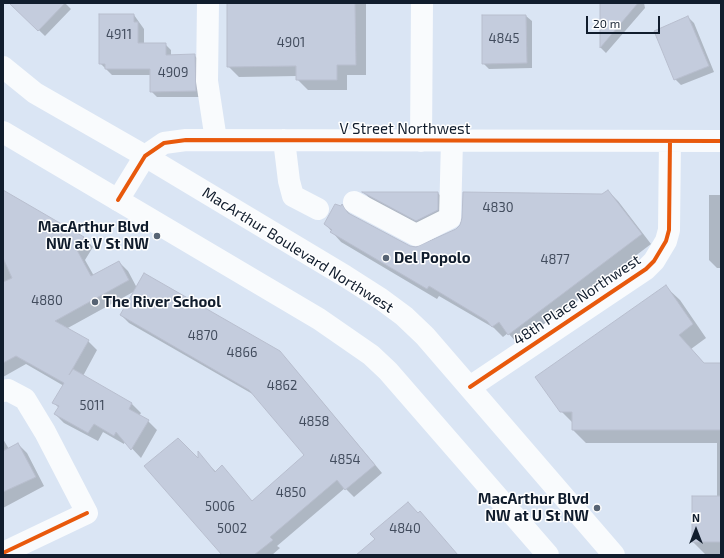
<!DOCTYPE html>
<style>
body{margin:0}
#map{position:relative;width:724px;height:558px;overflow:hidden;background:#dae5f4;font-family:"Exo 2",sans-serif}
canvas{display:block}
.frame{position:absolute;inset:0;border:4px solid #111d2d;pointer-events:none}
.north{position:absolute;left:676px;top:510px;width:40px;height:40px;-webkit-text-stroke:3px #fff;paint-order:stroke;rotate:0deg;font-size:11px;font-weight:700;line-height:16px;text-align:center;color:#111d2d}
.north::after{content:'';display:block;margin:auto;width:14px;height:18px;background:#111d2d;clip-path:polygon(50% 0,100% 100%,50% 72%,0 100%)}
.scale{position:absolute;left:586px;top:16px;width:74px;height:18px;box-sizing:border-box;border:2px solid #111d2d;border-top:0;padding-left:5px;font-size:12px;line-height:14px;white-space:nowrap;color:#111d2d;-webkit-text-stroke:3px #fff;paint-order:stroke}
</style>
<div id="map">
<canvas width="724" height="558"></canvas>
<div class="frame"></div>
<div class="north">N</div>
<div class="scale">20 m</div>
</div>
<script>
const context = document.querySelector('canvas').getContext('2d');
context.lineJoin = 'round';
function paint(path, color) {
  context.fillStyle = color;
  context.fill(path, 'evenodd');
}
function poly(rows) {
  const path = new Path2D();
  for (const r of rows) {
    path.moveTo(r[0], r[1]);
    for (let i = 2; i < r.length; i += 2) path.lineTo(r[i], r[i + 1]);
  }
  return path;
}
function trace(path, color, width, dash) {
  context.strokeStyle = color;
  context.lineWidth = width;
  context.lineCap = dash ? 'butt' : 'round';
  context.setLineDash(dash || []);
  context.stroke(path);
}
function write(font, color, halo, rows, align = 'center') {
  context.font = font + ' "Exo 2",sans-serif';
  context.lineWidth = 3;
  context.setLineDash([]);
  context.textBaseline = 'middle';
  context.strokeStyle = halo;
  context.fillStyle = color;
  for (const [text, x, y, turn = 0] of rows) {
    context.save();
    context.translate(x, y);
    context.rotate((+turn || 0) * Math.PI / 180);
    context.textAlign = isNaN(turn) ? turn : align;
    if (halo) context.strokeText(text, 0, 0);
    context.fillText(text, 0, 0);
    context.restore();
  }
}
paint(poly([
 [15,3,65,3,71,9,45,36,13,5],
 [228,3,366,3,366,75,347,75,347,90,308,90,297,79,297,76,239,77,228,66],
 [600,3,644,3,645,8,606,53,601,48],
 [134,15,144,29,144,44,165,44,171,50,171,55,194,55,200,61,201,97,157,97,151,91,151,75,112,75,100,63],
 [526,16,532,21,532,68,489,69,483,63],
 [688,17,694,23,714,72,681,85,675,79],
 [608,191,618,201,651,244,519,345,508,333,503,337,494,328,439,296,437,299,341,242,325,224,342,206,352,216,410,247,416,249,603,195],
 [3,192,84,238,93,247,85,260,94,276,119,262,128,271,137,288,288,361,382,473,354,497,345,488,277,546,280,548,272,555,223,555,199,460,199,454,216,472,222,467,253,502,306,455,256,396,129,323,121,315,135,291,66,329,88,341,97,350,83,376,132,404,141,413,139,416,148,421,157,430,141,458,125,441,124,444,103,432,98,441,64,423,55,414,59,408,53,402,64,386,26,364,3,377],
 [364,193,438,193,448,204,427,231,374,202],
 [709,195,721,195,721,268,717,268,709,260],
 [666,287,680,300,706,338,691,349,705,364,721,364,721,555,706,555,693,542,717,497,717,443,586,443,573,430,573,423,561,411],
 [3,439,9,449,18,444,27,453,44,486,3,508]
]), '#0003');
const building = poly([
 [9,3,65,3,38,31,9,3],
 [227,3,355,3,356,65,337,65,337,80,296,80,296,66,227,67,227,3],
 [600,3,638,3,600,48,600,3],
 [99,14,134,14,134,22,138,22,138,43,166,43,166,55,195,54,196,91,150,92,150,69,105,69,105,64,99,64,99,14],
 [482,15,526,15,527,63,482,64,482,15],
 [688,16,709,66,674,80,654,31,688,16],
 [3,190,84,237,77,250,91,276,119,261,129,280,55,321,89,340,69,375,73,369,132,403,129,409,149,420,131,450,116,432,114,436,94,424,88,433,54,414,59,406,52,403,64,383,16,356,3,363,3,282,12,278,3,258,3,190],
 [608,190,642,234,508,335,499,322,492,327,487,321,429,286,427,289,330,232,332,230,324,224,335,204,341,206,342,204,348,213,410,246,416,247,456,229,460,225,462,218,463,192,602,194,608,190],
 [362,192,438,192,438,210,416,221,362,192],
 [144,273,280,351,375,465,345,490,337,480,270,537,273,540,254,555,222,555,144,466,178,438,198,458,198,451,215,472,222,465,252,501,304,455,249,390,120,315,144,273],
 [666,285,693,324,679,335,704,363,721,363,721,430,572,430,572,412,560,412,535,377,666,285],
 [18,443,36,477,3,492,3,451,18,443],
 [692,496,721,496,721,542,692,542,692,496],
 [408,502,418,513,420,511,458,555,356,555,375,539,370,534,408,502]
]);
paint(building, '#c4ccdd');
trace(building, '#b8bece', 1);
trace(poly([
 [208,3,207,81,216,140],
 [284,140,289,181,293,196,318,209],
 [421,141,422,3],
 [118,200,145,156,164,143,186,140,721,141],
 [354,202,416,235,450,218,452,141],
 [470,387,646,269,654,261,666,241,669,230,670,141],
 [3,391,8,390,25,399,45,432,87,513,3,553]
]), '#f9fbfd', 22);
trace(poly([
 [3,67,35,93,145,156,345,276,381,299,404,316,425,336,614,555],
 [3,132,319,319,371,355,388,371,548,555]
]), '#f9fbfd', 22);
trace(poly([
 [118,200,145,156,164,143,186,140,721,141],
 [470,387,646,269,654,261,666,241,669,230,670,141],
 [3,553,87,513]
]), '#e8590c', 4);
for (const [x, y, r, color] of [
 [157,236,4,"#576373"],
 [386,258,4,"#576373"],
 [95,302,4,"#576373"],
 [597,508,4,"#576373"]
]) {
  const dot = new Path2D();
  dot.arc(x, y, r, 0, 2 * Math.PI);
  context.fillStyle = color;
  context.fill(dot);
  trace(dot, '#fff', 1.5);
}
write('13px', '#424c5d', null, [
 ["4911",119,35],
 ["4845",504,39],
 ["4901",291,43],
 ["4909",173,73],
 ["4830",498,208],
 ["4877",555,260],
 ["4880",47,301],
 ["4870",203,336],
 ["4866",242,353],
 ["4862",282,386],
 ["5011",92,406],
 ["4858",314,422],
 ["4854",345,460],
 ["4850",291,493],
 ["5006",220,507],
 ["5002",232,529],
 ["4840",405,529]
]);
write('15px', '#111d2d', '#fff', [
 ["V Street Northwest",405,129],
 ["MacArthur Boulevard Northwest",298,250,32],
 ["48th Place Northwest",577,300,-34]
]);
write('bold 15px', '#111d2d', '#fff', [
 ["MacArthur Blvd",149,227],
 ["NW at V St NW",149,244],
 ["Del Popolo",394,258,"left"],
 ["The River School",103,302,"left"],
 ["MacArthur Blvd",589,499],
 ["NW at U St NW",589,516]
], 'right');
</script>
